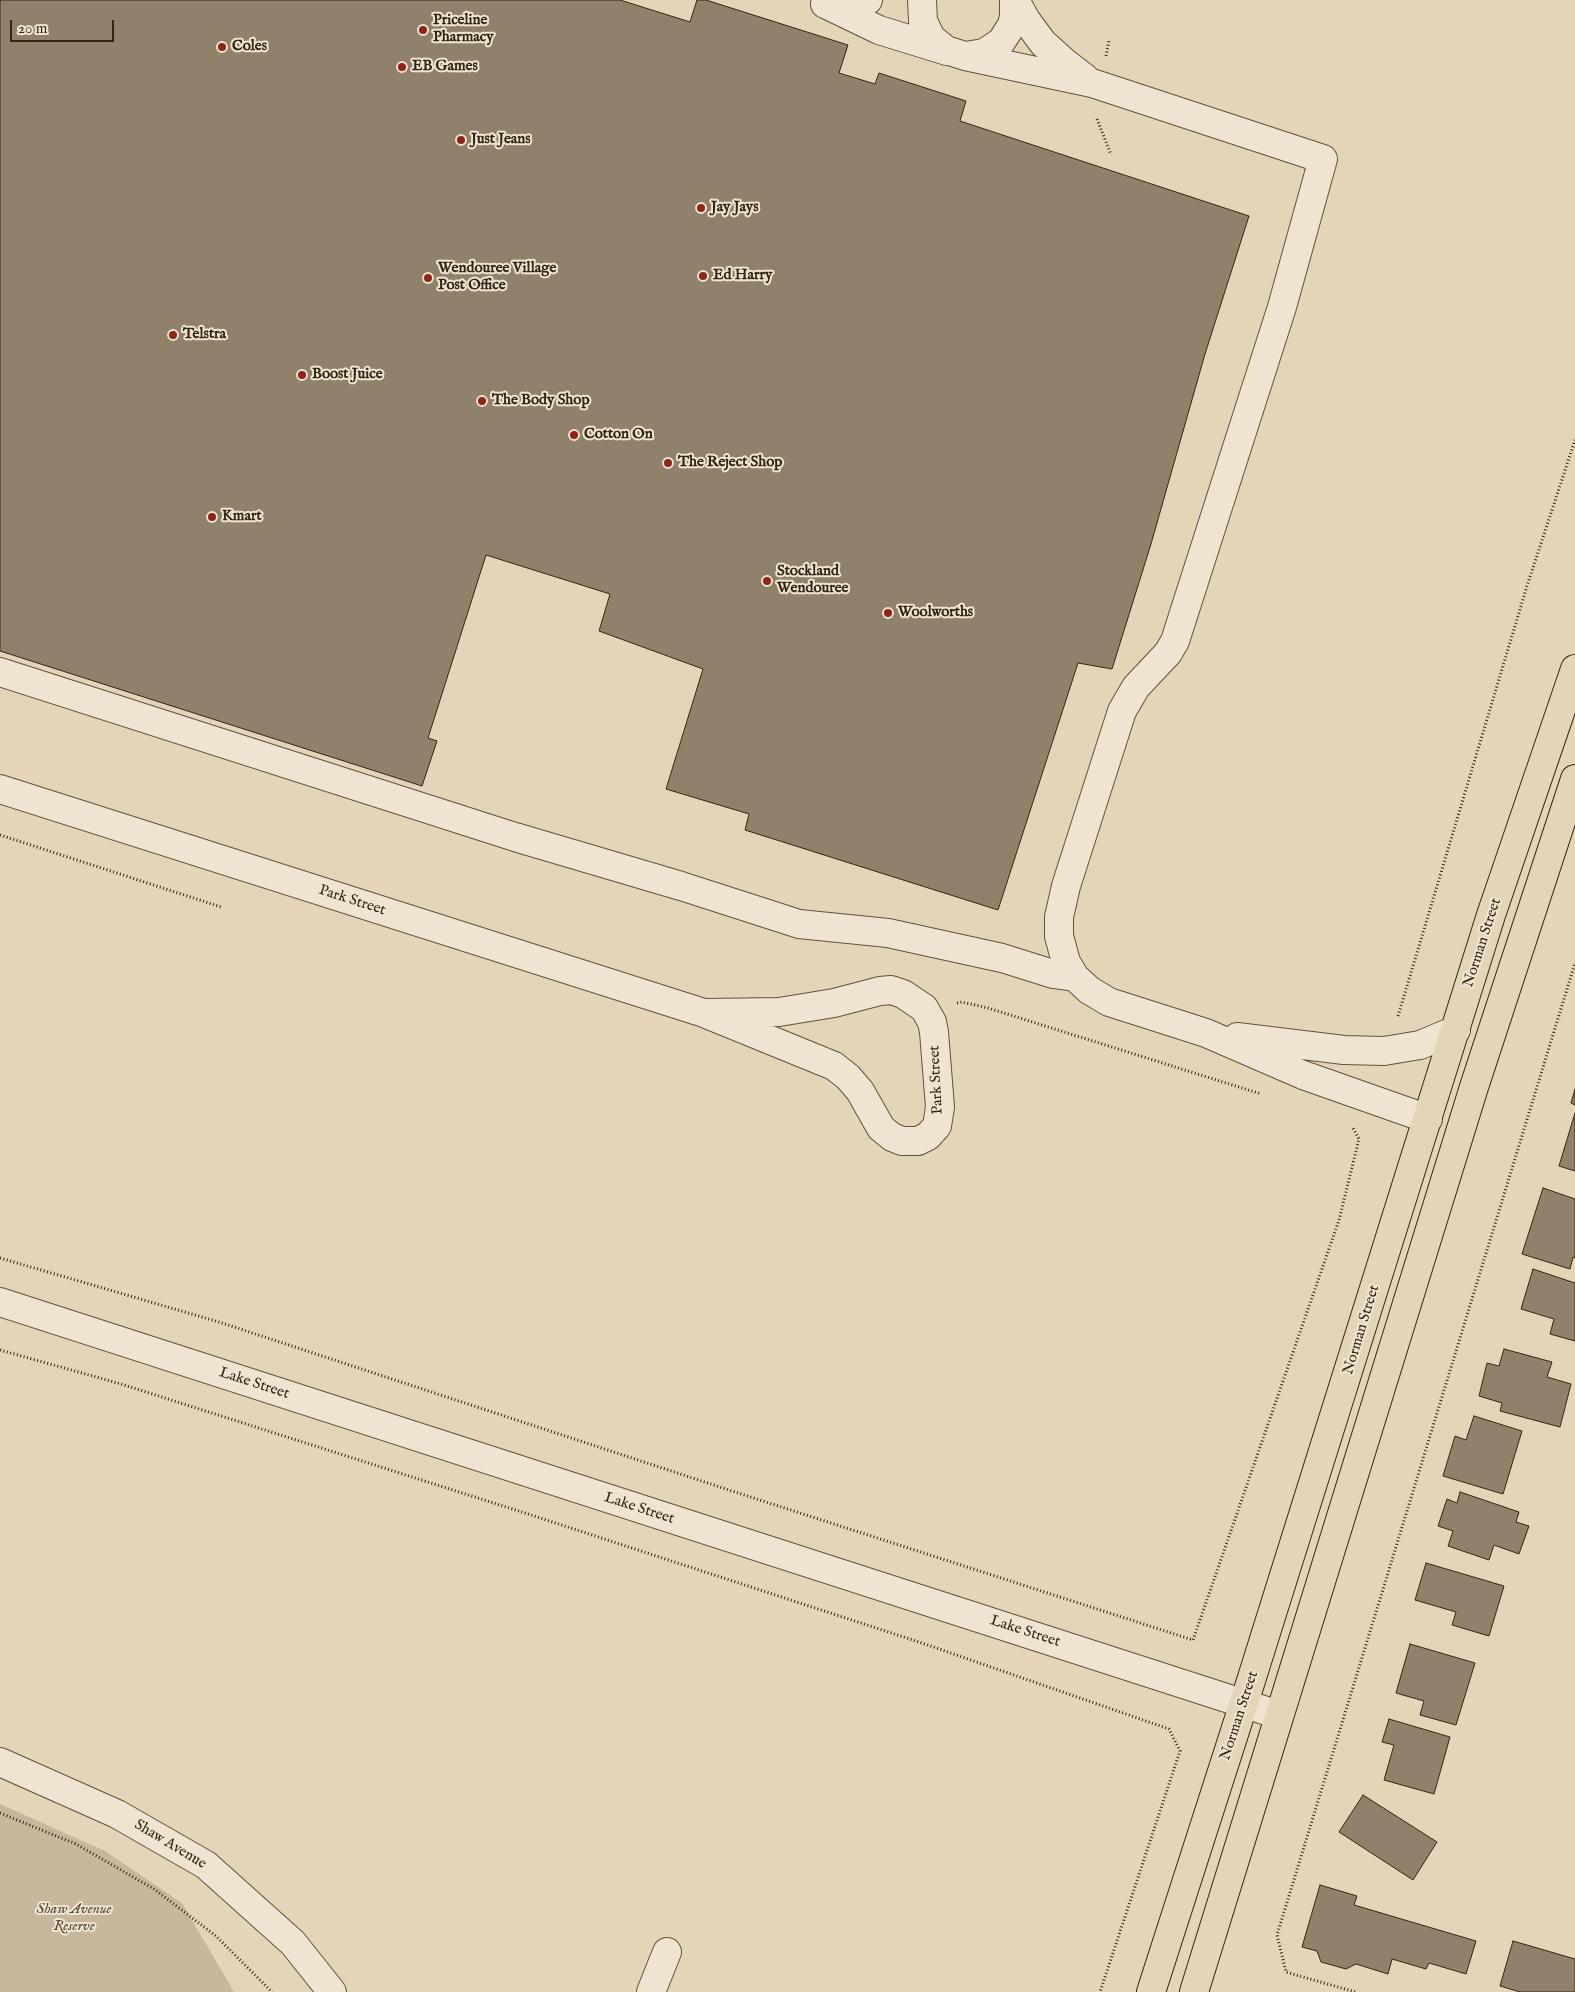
<!DOCTYPE html>
<style>
body{margin:0}
#map{position:relative;width:1575px;height:1992px;overflow:hidden;background:#e5d5b8;font-family:"IM FELL English",serif}
canvas{display:block}
.scale{position:absolute;left:10px;top:20px;width:104px;height:22px;box-sizing:border-box;border:2px solid #342615;border-top:0;padding-left:6px;font-size:15px;line-height:18px;white-space:nowrap;color:#342615;-webkit-text-stroke:4px #eee4d1;paint-order:stroke}
</style>
<div id="map">
<canvas width="1575" height="1992"></canvas>
<div class="scale">20 m</div>
</div>
<script>
const context = document.querySelector('canvas').getContext('2d');
context.lineJoin = 'round';
function paint(path, color) {
  context.fillStyle = color;
  context.fill(path, 'evenodd');
}
function poly(rows) {
  const path = new Path2D();
  for (const r of rows) {
    path.moveTo(r[0], r[1]);
    for (let i = 2; i < r.length; i += 2) path.lineTo(r[i], r[i + 1]);
  }
  return path;
}
function trace(path, color, width, dash) {
  context.strokeStyle = color;
  context.lineWidth = width;
  context.lineCap = dash ? 'butt' : 'round';
  context.setLineDash(dash || []);
  context.stroke(path);
}
function write(font, color, halo, rows, align = 'center') {
  context.font = font + ' "IM FELL English",serif';
  context.lineWidth = 4;
  context.setLineDash([]);
  context.textBaseline = 'middle';
  context.strokeStyle = halo;
  context.fillStyle = color;
  for (const [text, x, y, turn = 0] of rows) {
    context.save();
    context.translate(x, y);
    context.rotate((+turn || 0) * Math.PI / 180);
    context.textAlign = isNaN(turn) ? turn : align;
    if (halo) context.strokeText(text, 0, 0);
    context.fillText(text, 0, 0);
    context.restore();
  }
}
paint(poly([
 [0,1804,105,1851,182,1903,234,1992,0,1992]
]), '#c7b79c');
const building = poly([
 [0,0,620,0,690,22,697,0,706,0,848,45,839,73,875,84,879,73,966,101,960,121,1249,216,1205,354,1151,544,1112,669,1078,663,998,910,745,830,749,814,666,789,703,669,599,631,610,594,486,555,428,738,437,741,422,786,0,651,0,0],
 [1575,1089,1575,1105,1571,1103,1575,1089],
 [1575,1113,1575,1171,1559,1166,1575,1113],
 [1543,1188,1575,1199,1575,1258,1573,1257,1570,1269,1522,1254,1543,1188],
 [1533,1269,1575,1283,1575,1341,1550,1334,1554,1319,1521,1309,1533,1269],
 [1504,1349,1552,1362,1547,1377,1571,1384,1560,1427,1500,1411,1502,1403,1479,1396,1487,1363,1499,1366,1504,1349],
 [1474,1416,1522,1431,1503,1494,1443,1476,1455,1436,1466,1440,1474,1416],
 [1460,1492,1519,1512,1516,1522,1529,1526,1519,1554,1494,1545,1489,1560,1448,1546,1453,1531,1438,1526,1447,1499,1457,1503,1460,1492],
 [1426,1563,1504,1586,1489,1636,1452,1625,1456,1612,1415,1600,1426,1563],
 [1410,1644,1475,1663,1456,1725,1420,1715,1424,1701,1396,1693,1410,1644],
 [1389,1719,1450,1737,1434,1794,1384,1780,1394,1745,1382,1742,1389,1719],
 [1363,1795,1437,1842,1413,1880,1339,1832,1363,1795],
 [1320,1885,1357,1896,1354,1905,1476,1941,1466,1974,1429,1963,1426,1969,1392,1959,1388,1974,1356,1964,1346,1969,1321,1962,1317,1951,1302,1947,1320,1885],
 [1513,1941,1575,1959,1575,1992,1520,1992,1500,1986,1513,1941]
]);
paint(building, '#90816a');
trace(building, '#342615', 1);
const minor = poly([
 [922,0,923,21,931,38,946,50,965,56,984,53,1001,42,1012,25,1014,16,1014,0],
 [1015,0,1026,20,1043,43,1063,61,1085,78],
 [825,4,879,30,947,51],
 [825,4,844,7,868,0],
 [965,56,1092,83,1323,159,1282,307,1175,641,1168,653,1136,687,1122,711,1066,886,1059,917,1059,936,1066,962,1075,977,1089,990,1109,1002,1206,1033,1303,1075,1428,1119],
 [0,672,515,837,681,886,799,924,888,933,1002,958,1053,974,1075,977],
 [0,789,704,1013,834,1066,848,1077,860,1091,881,1128,892,1137,902,1141,918,1141,928,1136,937,1126,940,1107,934,1032,932,1022,924,1008,903,994,891,990,880,991,834,1003,779,1012,704,1013],
 [1237,1037,1344,1050,1384,1051,1420,1045,1456,1030],
 [0,1302,1279,1715],
 [0,1762,117,1814,206,1865,293,1943,332,1992],
 [651,1992,667,1952]
]);
const major = poly([
 [1151,1992,1244,1703,1491,915,1575,669],
 [1194,1992,1474,1087,1575,779]
]);
trace(minor, '#60523e', 30);
trace(major, '#342615', 30);
trace(poly([
 [1106,56,1109,40],
 [1097,119,1111,155],
 [0,835,221,907],
 [957,1003,962,1002,988,1008,1261,1094],
 [1398,1016,1527,586,1575,440],
 [0,1258,219,1322,735,1492,1193,1640,1339,1220,1359,1139,1353,1128],
 [0,1350,121,1384,528,1514,922,1643,1169,1729,1180,1751,1100,1992],
 [0,1813,76,1844,154,1889,216,1936,272,1992],
 [1355,1992,1286,1972,1277,1935,1575,963]
]), '#342615', 3, [1, 2.5]);
trace(minor, '#eee4d1', 28);
trace(major, '#e5d5b8', 28);
for (const [x, y, r, color] of [
 [423,30,5,"#8f2418"],
 [222,47,5,"#8f2418"],
 [402,67,5,"#8f2418"],
 [461,140,5,"#8f2418"],
 [701,208,5,"#8f2418"],
 [703,276,5,"#8f2418"],
 [428,278,5,"#8f2418"],
 [173,335,5,"#8f2418"],
 [302,375,5,"#8f2418"],
 [482,401,5,"#8f2418"],
 [574,435,5,"#8f2418"],
 [668,463,5,"#8f2418"],
 [212,517,5,"#8f2418"],
 [767,581,5,"#8f2418"],
 [888,613,5,"#8f2418"]
]) {
  const dot = new Path2D();
  dot.arc(x, y, r, 0, 2 * Math.PI);
  context.fillStyle = color;
  context.fill(dot);
  trace(dot, '#eee4d1', 2);
}
write('bold 15px', '#342615', '#eee4d1', [
 ["Priceline",433,21],
 ["Pharmacy",433,38],
 ["Coles",232,47],
 ["EB Games",412,67],
 ["Just Jeans",471,140],
 ["Jay Jays",711,208],
 ["Wendouree Village",438,269],
 ["Post Office",438,286],
 ["Ed Harry",713,276],
 ["Telstra",183,335],
 ["Boost Juice",312,375],
 ["The Body Shop",492,401],
 ["Cotton On",584,435],
 ["The Reject Shop",678,463],
 ["Kmart",222,517],
 ["Stockland",777,572],
 ["Wendouree",777,589],
 ["Woolworths",898,613]
], 'left');
write('15px', '#342615', '#eee4d1', [
 ["Park Street",352,901,18],
 ["Norman Street",1483,943,-72],
 ["Park Street",937,1080,-93],
 ["Norman Street",1362,1330,-73],
 ["Lake Street",254,1384,18],
 ["Lake Street",639,1509,18],
 ["Lake Street",1025,1632,18],
 ["Norman Street",1240,1716,-72],
 ["Shaw Avenue",170,1845,31]
]);
write('italic 15px', '#594a37', '#eee4d1', [
 ["Shaw Avenue",74,1910],
 ["Reserve",74,1927]
]);
</script>
